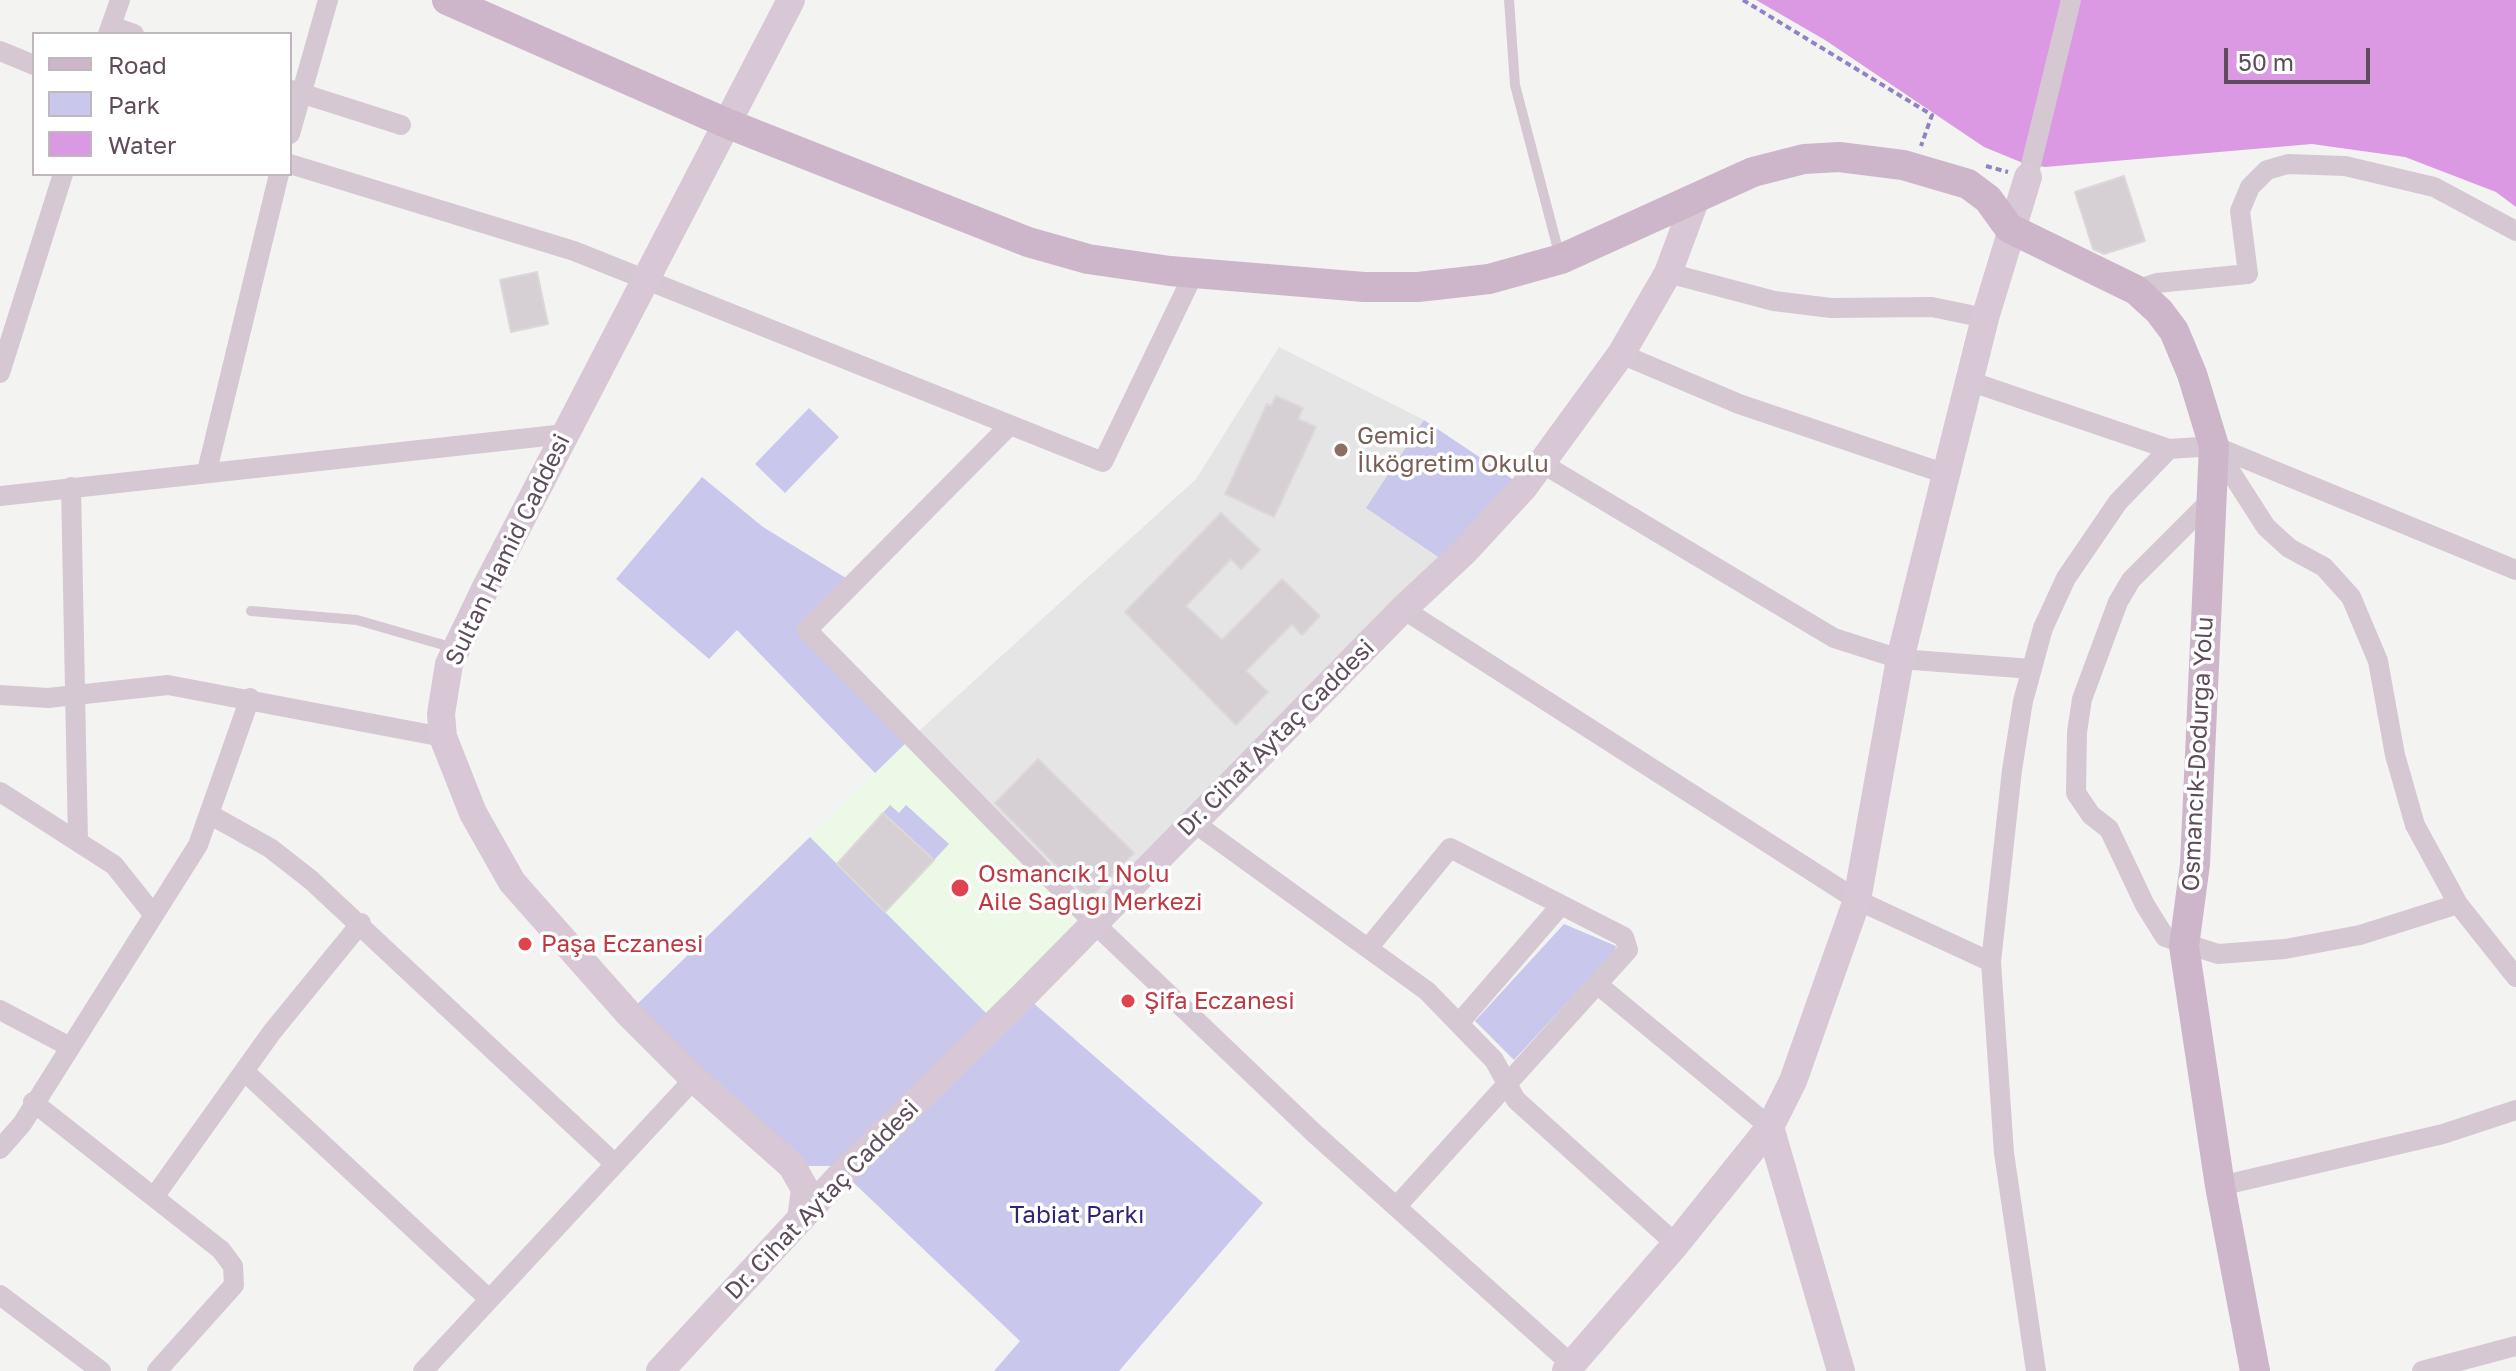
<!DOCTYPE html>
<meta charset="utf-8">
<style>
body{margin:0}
#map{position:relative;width:2516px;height:1371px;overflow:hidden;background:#f3f4f2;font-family:"Golos Text",sans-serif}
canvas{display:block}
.legend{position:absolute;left:32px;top:32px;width:260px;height:144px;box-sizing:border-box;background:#fff;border:2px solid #bfb7bd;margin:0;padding:10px 14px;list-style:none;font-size:24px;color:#5e4c5b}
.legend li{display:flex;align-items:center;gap:16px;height:40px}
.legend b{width:40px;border:2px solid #bfb7bd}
.scale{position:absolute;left:2224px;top:48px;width:146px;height:36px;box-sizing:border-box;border:4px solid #5e4c5b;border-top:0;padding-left:10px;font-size:24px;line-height:28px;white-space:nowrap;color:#5e4c5b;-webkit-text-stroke:6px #fff;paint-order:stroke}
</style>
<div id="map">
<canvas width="2516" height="1371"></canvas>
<ul class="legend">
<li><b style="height:10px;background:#cdb6c9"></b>Road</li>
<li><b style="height:22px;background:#c9c7eb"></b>Park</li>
<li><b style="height:22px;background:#db99e3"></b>Water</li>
</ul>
<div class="scale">50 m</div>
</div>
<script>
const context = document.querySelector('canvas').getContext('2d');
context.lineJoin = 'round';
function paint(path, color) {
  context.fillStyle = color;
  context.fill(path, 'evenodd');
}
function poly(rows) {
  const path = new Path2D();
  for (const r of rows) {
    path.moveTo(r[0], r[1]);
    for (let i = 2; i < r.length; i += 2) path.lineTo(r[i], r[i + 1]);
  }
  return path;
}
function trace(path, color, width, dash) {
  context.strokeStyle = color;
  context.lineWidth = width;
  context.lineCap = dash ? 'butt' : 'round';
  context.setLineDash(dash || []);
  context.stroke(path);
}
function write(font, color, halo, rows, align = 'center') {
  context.font = font + ' "Golos Text",sans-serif';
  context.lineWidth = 7;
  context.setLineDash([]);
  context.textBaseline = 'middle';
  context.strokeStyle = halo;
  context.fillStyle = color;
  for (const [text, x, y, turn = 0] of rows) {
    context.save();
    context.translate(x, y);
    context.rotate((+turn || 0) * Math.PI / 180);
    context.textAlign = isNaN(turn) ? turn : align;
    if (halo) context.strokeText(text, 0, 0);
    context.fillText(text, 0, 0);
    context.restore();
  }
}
paint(poly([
 [1279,347,1424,420,1524,487,1094,923,910,739,1196,479]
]), '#e4e5e4');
paint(poly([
 [910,739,1094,923,996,1023,810,837]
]), '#ecf9e7');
paint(poly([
 [809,408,839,437,785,493,755,464],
 [1424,420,1524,487,1450,565,1366,508],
 [702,477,763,527,854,583,807,631,910,739,875,773,737,630,709,659,616,579],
 [890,805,899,813,906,805,949,844,934,860,883,813],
 [810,837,995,1022,1024,995,1263,1203,1119,1371,994,1371,1020,1341,836,1166,792,1166,628,1013],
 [1564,924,1616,946,1615,951,1514,1060,1475,1021]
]), '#c9c7eb');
paint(poly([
 [1756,0,2516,0,2516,207,2496,192,2405,157,2312,144,2045,167,2023,163,1984,147,1825,40]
]), '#db99e3');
const building = poly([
 [2124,176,2145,241,2104,254,2093,249,2075,192,2124,176],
 [537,272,548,324,511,332,500,280,537,272],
 [1276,396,1303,408,1298,419,1316,427,1274,517,1225,494,1267,404,1271,406,1276,396],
 [1221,513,1260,550,1241,569,1231,559,1186,606,1222,640,1282,579,1320,616,1302,635,1292,624,1246,671,1268,692,1236,725,1125,612,1221,513],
 [1038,759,1134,853,1089,899,995,803,1038,759],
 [883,813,934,860,885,912,837,864,883,813]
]);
paint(building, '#d6d0d4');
trace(building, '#ddd7da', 2);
trace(poly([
 [1743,0,1932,115,1921,146],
 [1986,166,2008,172]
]), '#8f83c6', 4, [6, 4]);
trace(poly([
 [1509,0,1515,85,1560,257],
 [251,611,357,620,454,648]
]), '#d5c8d3', 10);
trace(poly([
 [111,26,134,34],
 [108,34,120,0],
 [0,51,34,65],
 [291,90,401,125],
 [290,134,328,0],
 [290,164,574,251,1103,462,1194,273],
 [2028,177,2071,0],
 [1668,273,1774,301,1831,308,1932,307,1985,318],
 [2136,290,2157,283,2248,274,2240,211,2250,187,2267,170,2288,164,2345,166,2434,187,2516,231],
 [1621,354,1739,404,1946,474],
 [0,373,63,174],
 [1969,381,2169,449,2214,446,2516,570],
 [1009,426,807,630,1094,923,1314,1133,1571,1364],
 [2214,446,2266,527,2289,548,2324,567,2351,597,2378,661,2395,755,2415,825,2458,904,2516,977],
 [1543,464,1834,638,1900,659,2032,669],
 [207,471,279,174],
 [71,487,78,841],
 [0,496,565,434],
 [2210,501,2131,580,2118,602,2082,699,2077,732,2076,793,2091,815,2109,829,2145,905,2165,937,2218,954,2285,949,2360,935,2458,904],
 [1403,609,1857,900,1991,962],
 [0,695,48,698,168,685,443,737],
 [0,792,114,865,153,914],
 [209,814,270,848,311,880,614,1163],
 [1193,822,1427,991,1494,1060,1516,1100,1676,1244],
 [1369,947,1450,848,1624,937,1628,950,1396,1207],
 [1597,984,1770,1127],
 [0,1010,70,1047],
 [1460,1022,1561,905],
 [244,1071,489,1299],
 [33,1102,221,1250,233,1266,234,1285,157,1371],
 [0,1149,22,1124,198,845,250,698],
 [2220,1186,2443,1134,2516,1110],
 [154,1197,272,1032,361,923],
 [0,1295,101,1371],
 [423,1371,694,1079],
 [2036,1371,2004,1153,1991,962,2012,770,2023,701,2043,628,2066,578,2118,502,2169,449],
 [2422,1371,2516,1346]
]), '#d5c8d3', 20);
trace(poly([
 [791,0,485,589,449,664,441,714,443,737,473,813,512,882,628,1013,694,1079,792,1166,805,1189,801,1219],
 [1770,1127,1841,1371],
 [660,1371,842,1174,1024,995,1403,609,1465,551,1524,487,1621,354,1668,273,1696,198],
 [1566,1371,1676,1244,1770,1127,1793,1081,1857,900,1900,659,1985,318,2028,177]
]), '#d8c8d5', 28);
trace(poly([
 [447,0,726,123,1028,242,1088,259,1170,271,1364,287,1418,287,1489,279,1561,259,1753,172,1804,159,1839,157,1903,165,1968,184,1988,199,2009,228,2136,290,2159,311,2174,331,2192,374,2214,446,2195,864,2184,946,2220,1186,2255,1371]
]), '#cdb6c9', 30);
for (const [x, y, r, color] of [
 [1341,450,8,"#8d6e63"],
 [960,888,10,"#e0444e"],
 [525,944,8,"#e0444e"],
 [1128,1001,8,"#e0444e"]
]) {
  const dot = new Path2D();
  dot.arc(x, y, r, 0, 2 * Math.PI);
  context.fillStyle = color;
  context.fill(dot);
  trace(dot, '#fff', 3);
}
write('24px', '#785e54', '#fff', [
 ["Gemici",1357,436],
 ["İlköğretim Okulu",1357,464]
], 'left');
write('24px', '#5e4c5b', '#fff', [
 ["Sultan Hamid Caddesi",508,550,-64],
 ["Dr. Cihat Aytaç Caddesi",1276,738,-45],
 ["Osmancık-Dodurga Yolu",2198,754,-87],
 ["Dr. Cihat Aytaç Caddesi",822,1200,-46]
]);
write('24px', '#be3a42', '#fff', [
 ["Osmancık 1 Nolu",978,874],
 ["Aile Sağlığı Merkezi",978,902],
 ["Paşa Eczanesi",541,944],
 ["Şifa Eczanesi",1144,1001]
], 'left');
write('24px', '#322378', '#fff', [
 ["Tabiat Parkı",1077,1215]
]);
</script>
